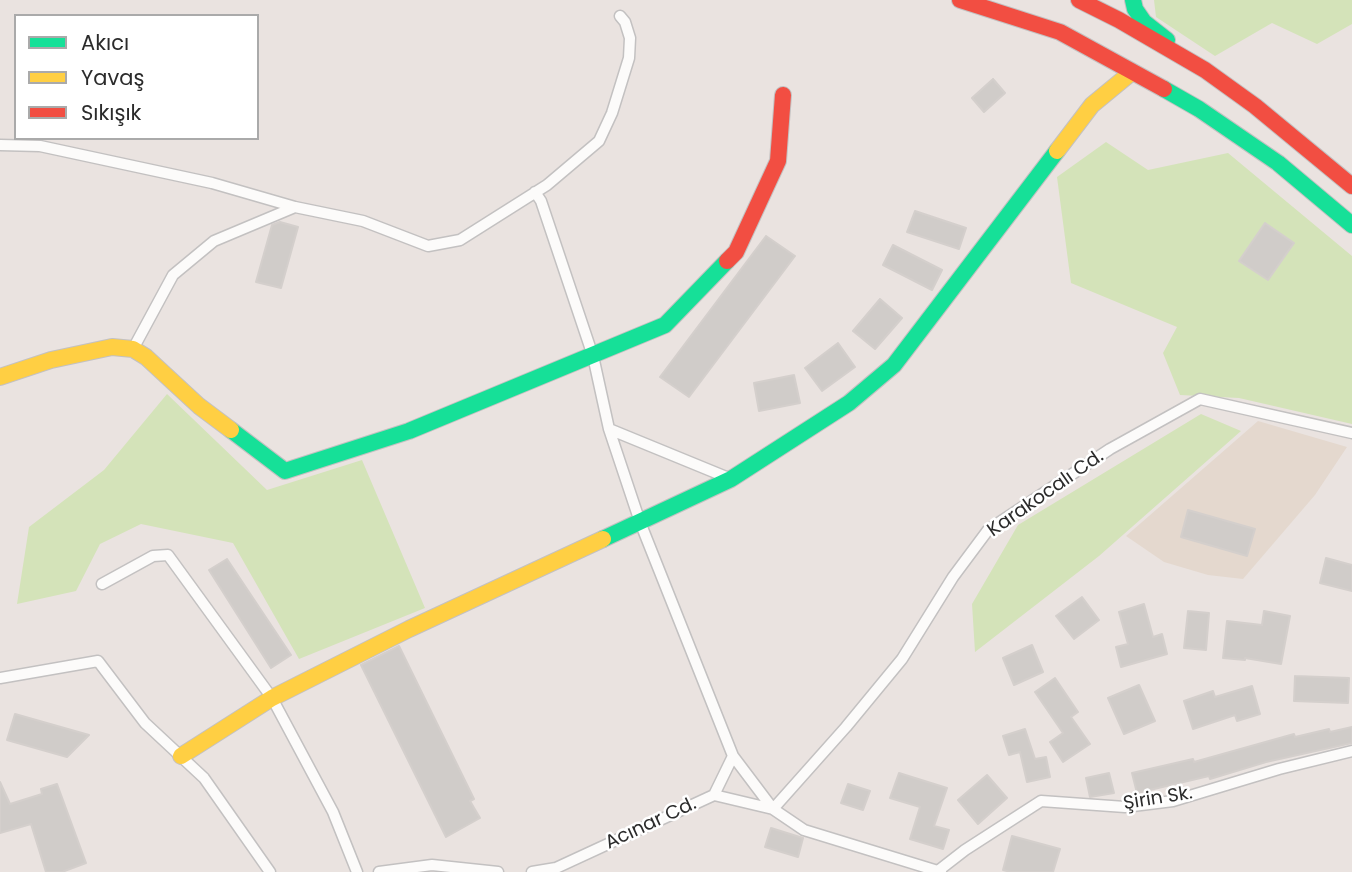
<!DOCTYPE html>
<meta charset="utf-8">
<style>
body{margin:0}
#map{position:relative;width:1352px;height:872px;overflow:hidden;background:#eae3e0;font-family:Poppins,sans-serif}
canvas{display:block}
.legend{position:absolute;left:14px;top:14px;width:245px;height:126px;box-sizing:border-box;background:#fff;border:2px solid #aaa;margin:0;padding:9px 12px;list-style:none;font-size:21px;color:#2b2b2b}
.legend li{display:flex;align-items:center;gap:14px;height:35px}
.legend b{width:35px;border:2px solid #aaa}
</style>
<div id="map">
<canvas width="1352" height="872"></canvas>
<ul class="legend">
<li><b style="height:9px;background:#16e098"></b>Akıcı</li>
<li><b style="height:9px;background:#ffcf43"></b>Yavaş</li>
<li><b style="height:9px;background:#f24e42"></b>Sıkışık</li>
</ul>
</div>
<script>
const context = document.querySelector('canvas').getContext('2d');
context.lineJoin = 'round';
function paint(path, color) {
  context.fillStyle = color;
  context.fill(path, 'evenodd');
}
function poly(rows) {
  const path = new Path2D();
  for (const r of rows) {
    path.moveTo(r[0], r[1]);
    for (let i = 2; i < r.length; i += 2) path.lineTo(r[i], r[i + 1]);
  }
  return path;
}
function trace(path, color, width, dash) {
  context.strokeStyle = color;
  context.lineWidth = width;
  context.lineCap = dash ? 'butt' : 'round';
  context.setLineDash(dash || []);
  context.stroke(path);
}
function write(font, color, halo, rows, align = 'center') {
  context.font = font + ' Poppins,sans-serif';
  context.lineWidth = 5;
  context.setLineDash([]);
  context.textBaseline = 'middle';
  context.strokeStyle = halo;
  context.fillStyle = color;
  for (const [text, x, y, turn = 0] of rows) {
    context.save();
    context.translate(x, y);
    context.rotate((+turn || 0) * Math.PI / 180);
    context.textAlign = isNaN(turn) ? turn : align;
    if (halo) context.strokeText(text, 0, 0);
    context.fillText(text, 0, 0);
    context.restore();
  }
}
paint(poly([
 [1258,421,1347,447,1315,495,1243,579,1208,575,1164,562,1126,536]
]), '#e4d8ce');
paint(poly([
 [1154,0,1352,0,1352,24,1317,44,1272,23,1215,56,1156,17],
 [1106,142,1148,170,1228,153,1352,256,1352,424,1239,398,1180,395,1163,353,1177,327,1071,283,1057,177],
 [167,394,267,490,362,460,425,608,299,659,233,543,141,524,100,544,76,591,17,604,29,527,104,470],
 [1201,414,1241,431,1099,556,975,652,972,604,1018,525]
]), '#d4e3b9');
const building = poly([
 [993,79,1005,93,984,112,972,98,993,79],
 [915,211,966,228,959,249,907,232,915,211],
 [280,222,298,227,281,288,256,282,272,225,280,222],
 [1265,223,1294,243,1268,280,1239,261,1265,223],
 [766,236,795,256,689,397,660,377,766,236],
 [893,245,942,270,932,290,883,265,893,245],
 [880,299,902,318,875,349,853,331,880,299],
 [838,343,855,367,822,391,805,368,838,343],
 [794,375,800,403,759,411,754,383,794,375],
 [1188,510,1255,529,1247,556,1181,537,1188,510],
 [1326,558,1352,565,1352,591,1320,583,1326,558],
 [227,559,291,655,271,668,209,570,227,559],
 [1082,597,1099,620,1074,639,1056,616,1082,597],
 [1144,604,1153,637,1162,634,1167,654,1121,667,1116,647,1128,644,1119,612,1144,604],
 [1188,611,1209,613,1206,650,1184,648,1188,611],
 [1264,611,1290,616,1281,664,1245,658,1245,660,1223,658,1227,621,1262,625,1264,611],
 [1032,645,1043,672,1014,685,1003,658,1032,645],
 [399,646,474,799,470,801,480,818,446,837,361,665,399,646],
 [1295,676,1349,678,1348,703,1294,701,1295,676],
 [1055,678,1078,712,1071,717,1090,744,1063,762,1050,742,1063,733,1035,692,1055,678],
 [1139,685,1155,721,1124,734,1108,698,1139,685],
 [1252,686,1260,714,1237,721,1235,715,1193,729,1184,701,1213,691,1215,697,1252,686],
 [15,714,89,735,67,757,7,740,15,714],
 [1352,727,1352,743,1266,762,1210,779,1209,776,1137,793,1132,773,1193,759,1194,762,1294,734,1295,737,1329,729,1330,732,1352,727],
 [1025,729,1035,759,1046,757,1050,777,1027,782,1020,752,1009,755,1003,736,1025,729],
 [899,773,947,788,934,826,949,830,943,849,910,839,920,807,890,798,899,773],
 [1109,773,1114,793,1090,797,1086,778,1109,773],
 [987,775,1007,798,978,824,958,800,987,775],
 [0,782,10,804,42,794,41,789,57,784,86,863,62,872,46,872,31,824,0,833,0,782],
 [848,784,870,791,863,810,841,803,848,784],
 [771,828,803,838,798,857,765,847,771,828],
 [1012,836,1060,849,1053,872,1011,872,1003,870,1012,836]
]);
paint(building, '#d0ccc9');
trace(building, '#d4cfcc', 2);
const street = poly([
 [0,145,40,146,212,183,295,207,363,221,428,246,460,240,547,185,599,141,612,113,629,58,630,38,625,22,620,16],
 [535,192,541,201,593,356,609,429,640,522,733,756],
 [133,349,173,275,214,241,295,207],
 [609,429,731,479],
 [102,584,153,556,168,555,272,698,333,812,357,872],
 [0,678,98,661,145,723,204,778,270,872],
 [714,795,733,756,773,809,804,830,941,872],
 [773,809,846,727,902,659,953,577,988,530,1110,449,1200,399,1352,433],
 [938,871,965,850,1041,801,1125,807,1173,801,1279,769,1352,751],
 [379,872,432,865,498,872],
 [532,872,556,868,714,795,773,809]
]);
const fast = poly([
 [1133,0,1135,9,1144,22,1167,40],
 [1164,89,1199,109,1278,163,1352,225],
 [231,430,285,471,409,431,665,325,727,261],
 [603,539,731,479,849,403,894,365,1057,151]
]);
const slow = poly([
 [1057,151,1092,105,1132,72],
 [0,377,51,360,112,347,133,349,146,357,199,406,231,430],
 [181,756,272,698,409,629,603,539]
]);
const jam = poly([
 [960,0,1060,32,1164,89],
 [1079,0,1119,20,1205,70,1255,106,1352,186],
 [727,261,736,252,778,161,783,95]
]);
trace(street, '#c3c1c1', 13);
trace(fast, '#c3c1c1', 18);
trace(slow, '#c3c1c1', 18);
trace(jam, '#c3c1c1', 18);
trace(street, '#fcfbfa', 10);
trace(fast, '#16e098', 16);
trace(slow, '#ffcf43', 16);
trace(jam, '#f24e42', 16);
write('19px', '#2b2b2b', '#fff', [
 ["Karakocalı Cd.",1046,494,-35],
 ["Şirin Sk.",1158,799,-9],
 ["Acınar Cd.",651,824,-25]
]);
</script>
